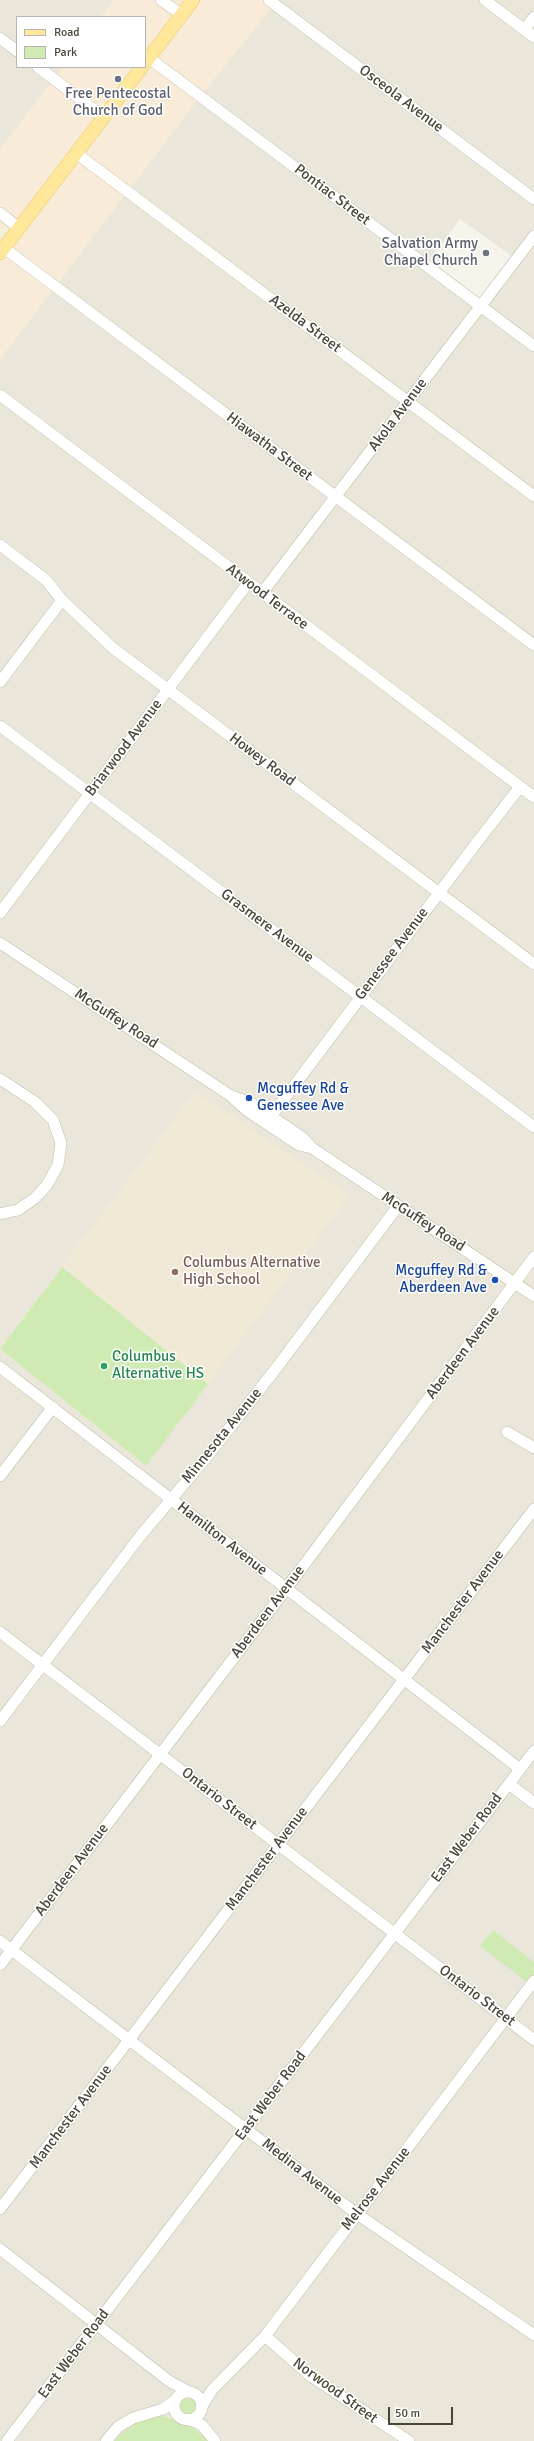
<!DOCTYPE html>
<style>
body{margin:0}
#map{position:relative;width:534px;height:2441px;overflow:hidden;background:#f6f3eb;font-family:Signika,sans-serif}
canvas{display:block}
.legend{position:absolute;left:16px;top:16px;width:130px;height:52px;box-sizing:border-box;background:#fff;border:1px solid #b7b5af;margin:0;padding:5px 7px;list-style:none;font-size:12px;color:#4b4538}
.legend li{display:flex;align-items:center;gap:8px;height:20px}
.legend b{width:20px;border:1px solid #b7b5af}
.scale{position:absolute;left:388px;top:2407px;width:65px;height:18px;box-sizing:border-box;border:2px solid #4b4538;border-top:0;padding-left:5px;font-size:12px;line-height:14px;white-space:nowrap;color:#4b4538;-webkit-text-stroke:3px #fff;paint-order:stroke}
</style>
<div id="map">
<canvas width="534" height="2441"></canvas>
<ul class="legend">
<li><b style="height:5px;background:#ffe79b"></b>Road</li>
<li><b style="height:11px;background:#cfebb3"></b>Park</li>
</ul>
<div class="scale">50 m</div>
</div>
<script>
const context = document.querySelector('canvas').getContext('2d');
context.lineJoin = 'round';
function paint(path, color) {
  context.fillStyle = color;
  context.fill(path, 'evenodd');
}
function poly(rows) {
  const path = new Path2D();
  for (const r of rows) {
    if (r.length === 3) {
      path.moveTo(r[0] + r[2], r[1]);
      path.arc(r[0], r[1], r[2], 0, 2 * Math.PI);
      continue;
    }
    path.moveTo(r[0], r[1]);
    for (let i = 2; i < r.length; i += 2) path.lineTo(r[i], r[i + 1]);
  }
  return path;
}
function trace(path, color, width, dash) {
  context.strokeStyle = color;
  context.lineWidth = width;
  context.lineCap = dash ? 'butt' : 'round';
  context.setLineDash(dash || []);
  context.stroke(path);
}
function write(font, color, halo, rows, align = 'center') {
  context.font = font + ' Signika,sans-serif';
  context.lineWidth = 3;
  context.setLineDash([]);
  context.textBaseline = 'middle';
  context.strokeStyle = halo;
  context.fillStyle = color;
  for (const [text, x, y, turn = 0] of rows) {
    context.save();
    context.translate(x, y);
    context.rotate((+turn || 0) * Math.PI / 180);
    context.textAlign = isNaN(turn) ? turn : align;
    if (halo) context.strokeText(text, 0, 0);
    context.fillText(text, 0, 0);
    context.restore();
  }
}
paint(poly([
 [0,0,114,0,101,17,17,17,17,67,63,67,0,150],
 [278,0,534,0,534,2441,209,2441,196,2428,169,2417,125,2430,114,2441,0,2441,0,1349,146,1466,196,1092,0,1348,0,359,201,95],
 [460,219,513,257,482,298,478,299,429,261]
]), '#eae6d9');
paint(poly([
 [114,0,278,0,201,95,0,359,0,150,63,67,145,67,145,17,101,17]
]), '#f8ebd7');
paint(poly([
 [196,1092,350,1195,146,1466,0,1348]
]), '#f0e9d5');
paint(poly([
 [62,1267,208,1384,146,1466,0,1349],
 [493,1930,534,1962,534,1973,527,1982,480,1946],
 [188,2406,8],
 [161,2416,187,2422,209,2441,114,2441,125,2430,137,2422]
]), '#cfebb3');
const minor = poly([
 [161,0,182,15],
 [269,0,534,199],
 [485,0,534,37],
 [524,30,534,17],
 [0,38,17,51],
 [149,58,534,346],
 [38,67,104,117],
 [76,153,534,496],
 [0,213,19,228],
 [4,248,534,645],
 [0,395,534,797],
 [0,545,46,580,62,600,114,649,534,964],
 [262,593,534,236],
 [0,682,62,600],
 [0,726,534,1127],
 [0,913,248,583],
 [0,943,231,1096,245,1109,258,1118,299,1145,312,1148],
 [0,1079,35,1102,53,1120,61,1143,58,1165,47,1185,35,1198,18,1210,0,1214],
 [234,1097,249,1102,262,1110,303,1138,312,1148,534,1296],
 [266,1123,478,841,520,787],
 [0,1367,520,1769],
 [507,1432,534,1448],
 [0,1476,53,1407],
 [0,1632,534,2040],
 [0,1721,141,1535,206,1458,271,1375,398,1206],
 [509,1784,534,1803],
 [0,1941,357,2214,534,2335],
 [0,1965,286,1589,534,1257],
 [0,2209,534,1509],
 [0,2249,169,2381,189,2392],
 [265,2336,312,2377,409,2441],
 [188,2406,14],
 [201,2408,212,2390,265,2336,534,1981],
 [188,2419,202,2425,215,2441],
 [7,2441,534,1751],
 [106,2441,118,2427,133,2418,163,2409,174,2401]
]);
const major = poly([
 [145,63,193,0],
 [0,253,142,67]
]);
trace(minor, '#c2bcad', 12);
trace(major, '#eac866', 14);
trace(minor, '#fff', 11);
trace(major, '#ffe79b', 13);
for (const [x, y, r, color] of [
 [118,79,4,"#6b7280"],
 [486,253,4,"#6b7280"],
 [249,1098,4,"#1a4fb4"],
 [175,1272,4,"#8d6e63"],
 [495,1280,4,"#1a4fb4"],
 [104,1366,4,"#2e9e5b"]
]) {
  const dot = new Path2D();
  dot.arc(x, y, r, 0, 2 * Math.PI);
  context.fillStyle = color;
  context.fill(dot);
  trace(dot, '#fff', 1.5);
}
write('15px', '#5b616d', '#fff', [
 ["Free Pentecostal",118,94],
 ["Church of God",118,111],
 ["Salvation Army",478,244,"right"],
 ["Chapel Church",478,261,"right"]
]);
write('15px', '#4b4538', '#fff', [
 ["Osceola Avenue",401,99,37],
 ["Pontiac Street",332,195,37],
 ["Azelda Street",305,324,37],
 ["Akola Avenue",398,415,-53],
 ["Hiawatha Street",269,447,37],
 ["Atwood Terrace",267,597,37],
 ["Briarwood Avenue",124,748,-53],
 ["Howey Road",262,760,37],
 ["Grasmere Avenue",267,926,37],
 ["Genessee Avenue",392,954,-53],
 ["McGuffey Road",116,1019,33],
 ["McGuffey Road",423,1222,33],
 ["Aberdeen Avenue",463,1353,-53],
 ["Minnesota Avenue",222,1436,-51],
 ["Hamilton Avenue",222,1539,38],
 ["Manchester Avenue",463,1602,-53],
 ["Aberdeen Avenue",268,1612,-53],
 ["Ontario Street",219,1799,38],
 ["East Weber Road",467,1838,-53],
 ["Manchester Avenue",267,1859,-53],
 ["Aberdeen Avenue",72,1870,-53],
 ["Ontario Street",477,1996,37],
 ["East Weber Road",271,2096,-53],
 ["Manchester Avenue",71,2117,-53],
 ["Medina Avenue",302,2172,38],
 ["Melrose Avenue",376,2189,-52],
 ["East Weber Road",74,2354,-53],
 ["Norwood Street",335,2391,36]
]);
write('15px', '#164399', '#fff', [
 ["Mcguffey Rd &",257,1089],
 ["Genessee Ave",257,1106],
 ["Mcguffey Rd &",487,1271,"right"],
 ["Aberdeen Ave",487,1288,"right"]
], 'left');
write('15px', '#785e54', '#fff', [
 ["Columbus Alternative",183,1263],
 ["High School",183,1280]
], 'left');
write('15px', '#27864d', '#fff', [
 ["Columbus",112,1357],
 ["Alternative HS",112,1374]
], 'left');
</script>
